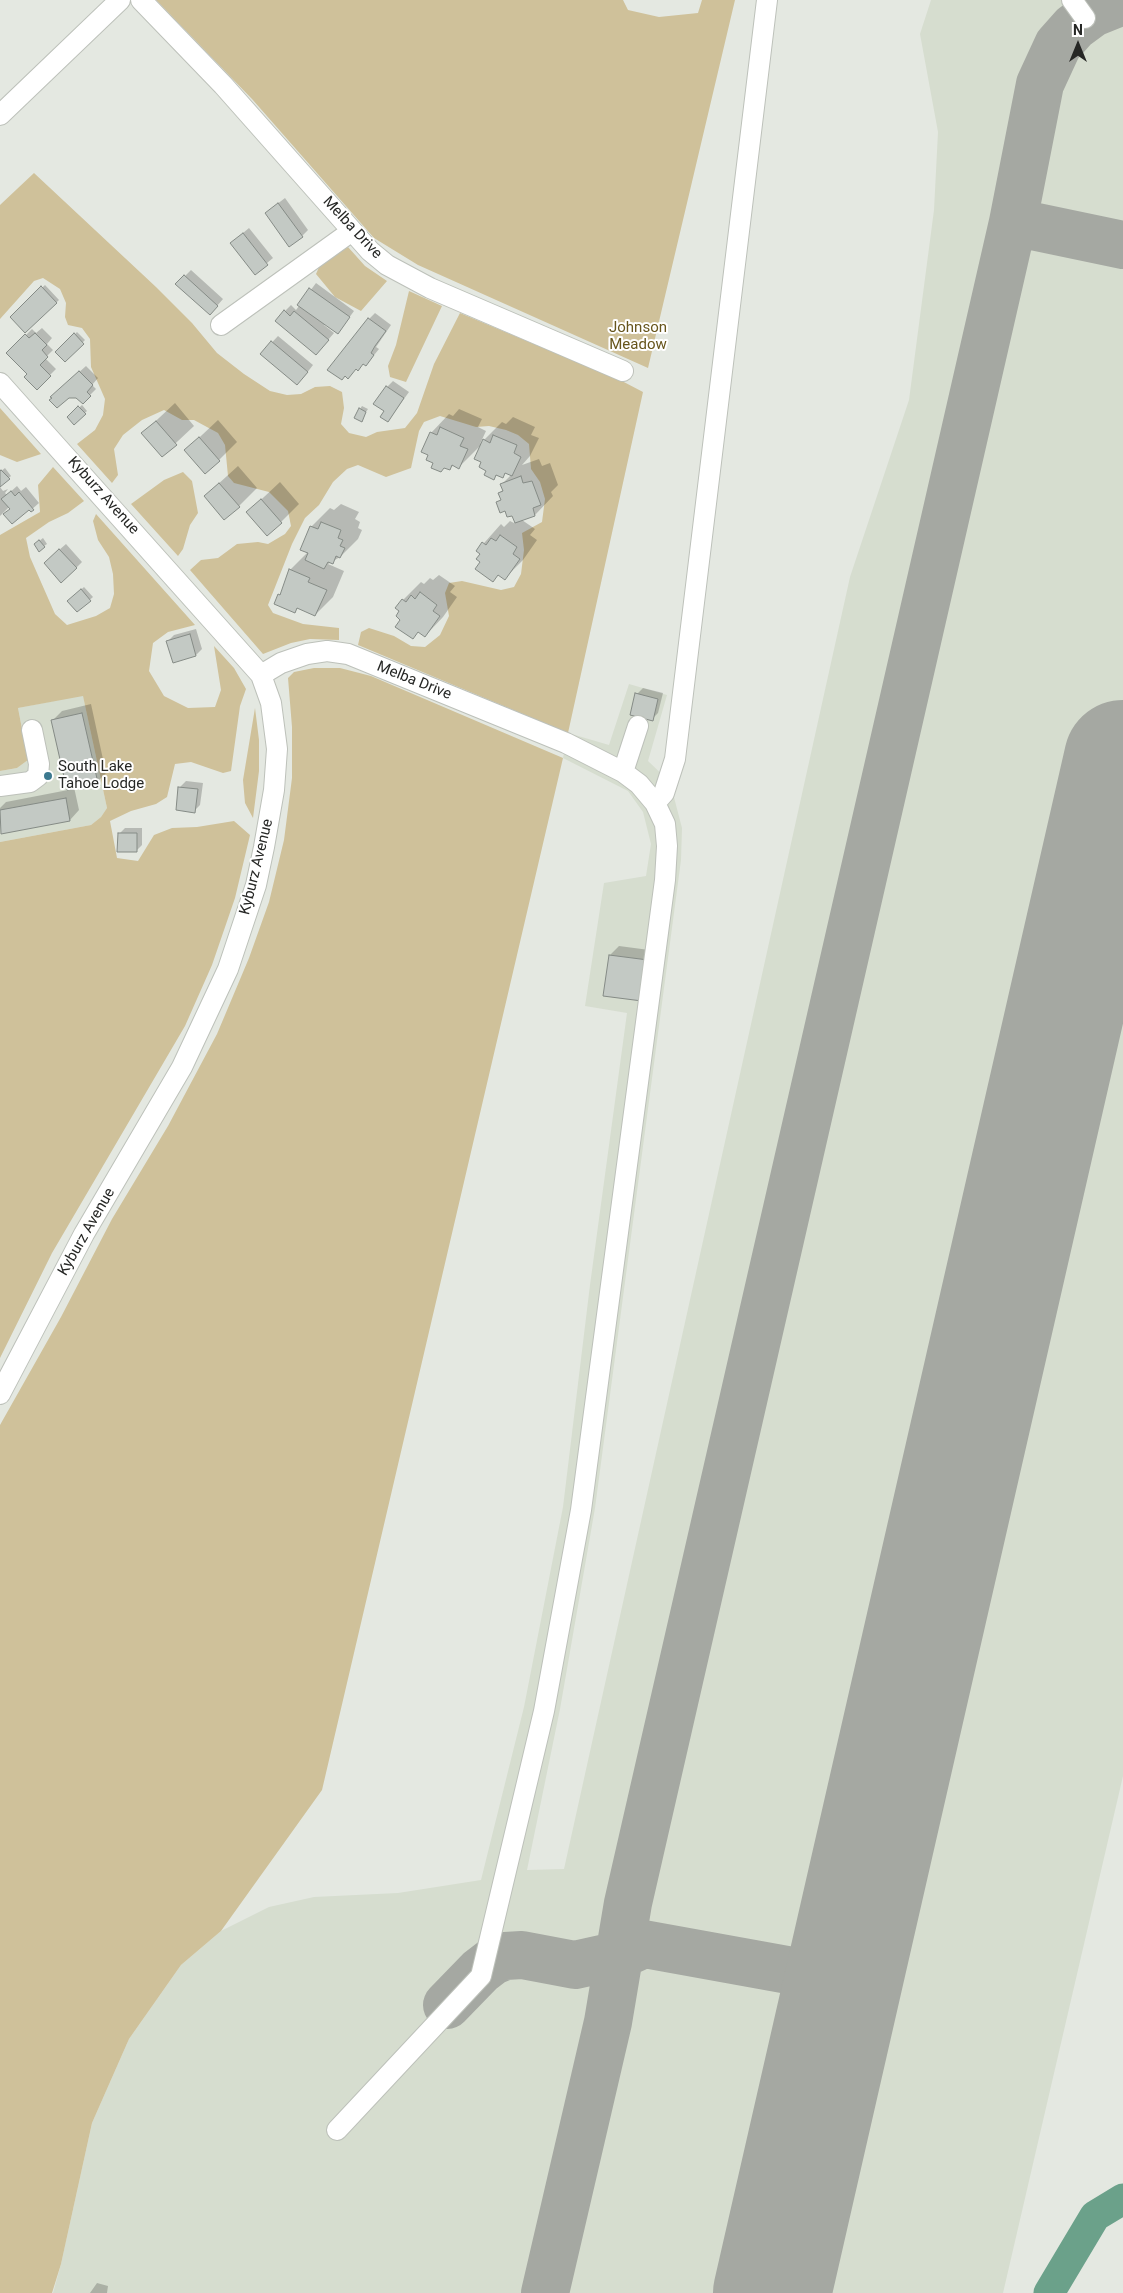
<!DOCTYPE html>
<style>
body{margin:0}
#map{position:relative;width:1123px;height:2293px;overflow:hidden;background:#e4e8e1;font-family:Roboto,sans-serif}
canvas{display:block}
.north{position:absolute;left:1053px;top:20px;width:50px;height:50px;-webkit-text-stroke:4px #fff;paint-order:stroke;rotate:0deg;font-size:14px;font-weight:700;line-height:20px;text-align:center;color:#262725}
.north::after{content:'';display:block;margin:auto;width:18px;height:22px;background:#262725;clip-path:polygon(50% 0,100% 100%,50% 72%,0 100%)}
</style>
<div id="map">
<canvas width="1123" height="2293"></canvas>
<div class="north">N</div>
</div>
<script>
const context = document.querySelector('canvas').getContext('2d');
context.lineJoin = 'round';
function paint(path, color) {
  context.fillStyle = color;
  context.fill(path, 'evenodd');
}
function poly(rows) {
  const path = new Path2D();
  for (const r of rows) {
    path.moveTo(r[0], r[1]);
    for (let i = 2; i < r.length; i += 2) path.lineTo(r[i], r[i + 1]);
  }
  return path;
}
function trace(path, color, width, dash) {
  context.strokeStyle = color;
  context.lineWidth = width;
  context.lineCap = dash ? 'butt' : 'round';
  context.setLineDash(dash || []);
  context.stroke(path);
}
function write(font, color, halo, rows, align = 'center') {
  context.font = font + ' Roboto,sans-serif';
  context.lineWidth = 4;
  context.setLineDash([]);
  context.textBaseline = 'middle';
  context.strokeStyle = halo;
  context.fillStyle = color;
  for (const [text, x, y, turn = 0] of rows) {
    context.save();
    context.translate(x, y);
    context.rotate((+turn || 0) * Math.PI / 180);
    context.textAlign = isNaN(turn) ? turn : align;
    if (halo) context.strokeText(text, 0, 0);
    context.fillText(text, 0, 0);
    context.restore();
  }
}
paint(poly([
 [931,0,1123,0,1123,1776,1003,2293,53,2293,61,2264,92,2123,129,2039,181,1965,221,1931,269,1907,314,1897,398,1893,481,1880,524,1707,563,1507,590,1285,627,1013,585,1006,604,883,646,876,651,844,643,812,628,791,563,758,568,733,609,745,629,684,667,695,648,761,670,782,682,828,681,860,595,1508,560,1709,527,1870,564,1869,850,577,909,400,934,210,938,132,920,34],
 [83,695,107,808,101,817,91,825,0,842,0,771,17,768,28,760,18,708]
]), '#d6ddcf');
paint(poly([
 [156,0,623,0,628,10,659,17,698,13,702,0,735,0,648,368,418,265,374,238,252,99],
 [34,173,156,287,192,323,217,353,244,374,270,391,287,395,301,394,315,387,330,386,342,392,344,408,341,424,349,433,366,437,377,432,405,428,417,413,434,364,460,313,620,380,643,392,568,733,358,645,361,632,369,628,394,636,411,646,425,647,440,635,449,616,445,593,449,583,462,581,501,590,514,587,521,574,524,550,522,533,542,522,545,499,540,482,531,469,529,444,518,435,506,430,489,426,476,427,440,416,424,422,419,431,411,468,386,477,358,465,347,469,333,482,319,505,305,518,292,544,268,605,273,613,303,624,339,628,339,640,310,639,291,643,263,654,190,570,201,560,218,558,237,544,258,542,268,544,285,534,291,526,288,511,269,492,234,483,228,476,225,445,218,433,194,420,182,420,164,410,142,420,123,435,114,449,118,475,112,483,77,444,95,430,103,415,105,399,91,367,90,339,82,328,68,325,65,317,66,303,60,289,43,278,34,281,0,319,0,205],
 [348,247,365,266,387,281,361,311,335,297,316,274,320,265],
 [409,291,442,306,406,382,390,377,388,366,396,345],
 [0,408,41,454,17,462,0,455],
 [53,467,84,501,68,513,49,522,26,538,30,557,55,614,67,625,96,616,110,608,114,594,113,574,109,557,98,540,93,521,96,514,195,625,168,632,153,643,149,671,164,696,188,708,215,707,221,690,214,646,234,668,246,689,240,706,231,771,223,773,191,762,175,764,167,797,156,804,131,811,110,821,117,858,138,861,154,835,172,828,197,827,234,821,250,835,235,898,212,965,185,1026,52,1253,0,1358,0,842,91,825,101,817,107,808,83,696,18,708,28,760,17,768,0,771,0,535,40,512,38,485],
 [183,472,192,481,198,513,190,525,183,549,178,556,131,504,164,480],
 [314,668,340,668,371,676,563,758,322,1790,221,1931,181,1965,129,2039,92,2123,61,2264,52,2293,0,2293,0,1425,61,1317,112,1219,168,1126,217,1034,249,958,269,902,284,840,292,778,292,727,288,678,294,672],
 [255,708,259,740,259,771,253,818,245,803,243,780]
]), '#cfc19a');
paint(poly([
 [285,198,308,230,302,236,272,208],
 [249,228,273,258,255,273,237,238],
 [191,270,223,299,210,314,177,284],
 [316,283,354,311,343,326,325,323,324,325,334,333,322,347,285,311,291,305,296,310],
 [45,285,59,300,25,332,11,317],
 [375,313,391,325,376,347,379,349,366,365,369,319],
 [42,328,52,338,47,344,53,350,45,358,56,369,37,388,29,374,8,353,32,329,36,333],
 [77,332,85,340,65,360,57,352],
 [278,336,313,365,303,378,262,353],
 [86,366,98,378,92,385,96,389,83,402,77,397,69,397,58,391],
 [393,381,409,392,388,421,386,411,387,387],
 [175,403,194,426,162,456,143,433],
 [82,405,87,411,74,423,69,417],
 [362,406,368,409,361,420,360,409],
 [459,409,482,419,478,427,486,431,480,444,502,422,506,424,513,417,535,427,531,435,539,438,530,456,522,465,539,459,542,466,550,463,558,485,551,492,553,496,535,515,522,520,535,529,530,535,537,540,523,560,505,578,499,574,493,580,482,562,481,554,477,551,501,524,504,527,510,521,514,523,516,521,513,514,498,503,502,499,499,493,504,489,502,484,512,474,507,472,502,476,498,474,494,478,483,462,481,445,459,467,454,465,449,469,435,463,430,454,431,433,449,414,453,416],
 [218,420,237,442,219,460,186,450],
 [238,466,257,488,239,506,205,496],
 [5,468,11,476,0,486,0,472],
 [280,482,299,504,281,522,248,512],
 [17,486,21,491,26,487,39,503,31,510,30,508,11,508,10,506,0,516,0,487,3,491,8,489,5,493,7,495],
 [341,504,359,512,355,519,360,522,358,528,362,530,358,539,340,557,328,564,344,571,333,597,315,615,298,608,294,612,279,595,283,591,290,570,308,552,311,527,330,508,334,510],
 [43,538,47,544,44,546,38,542],
 [66,544,82,562,76,568,51,557],
 [439,575,455,586,450,592,457,597,443,617,425,636,402,619,403,600,421,582,424,584,430,578,433,580],
 [84,587,93,597,77,611,69,601],
 [196,629,202,649,196,655,168,641,174,635],
 [643,688,663,693,658,713,652,719,637,694],
 [91,704,106,773,97,782,74,787,79,810,70,820,2,833,0,808,6,802,68,790,53,720,62,711],
 [186,781,203,783,200,805,194,811,177,809,180,787],
 [125,828,142,828,142,845,136,851,119,834],
 [619,946,657,951,651,991,610,955],
 [97,2283,108,2286,107,2293,90,2293]
]), '#0003');
trace(poly([
 [1049,2293,1095,2216,1123,2199]
]), '#6ba18a', 31);
trace(poly([
 [1013,222,1123,245],
 [447,2005,480,1971,493,1961,505,1956,522,1955,575,1965,620,1955,644,1944,843,1980],
 [545,2293,608,2022,628,1903,1013,222,1040,84,1058,45,1074,27,1093,13,1123,1]
]), '#a5a8a2', 48);
trace(poly([
 [772,2293,1123,759]
]), '#a5a8a2', 118);
const building = poly([
 [278,203,303,237,289,247,265,213,278,203],
 [243,233,268,265,255,275,230,243,243,233],
 [184,275,218,306,210,315,175,284,184,275],
 [41,286,57,303,25,333,10,317,41,286],
 [309,288,350,317,338,334,297,305,309,288],
 [284,310,290,316,294,311,329,340,316,355,275,321,284,310],
 [368,318,386,331,375,346,371,353,374,355,366,366,363,364,358,371,356,369,348,379,345,376,342,380,327,370,368,318],
 [35,333,47,345,42,350,48,357,40,365,51,376,37,390,24,377,27,374,6,353,25,334,29,338,35,333],
 [74,333,84,344,65,362,55,352,74,333],
 [271,341,308,372,297,385,260,354,271,341],
 [79,371,93,385,87,392,91,396,83,404,76,398,69,398,57,408,49,400,52,398,50,397,79,371],
 [386,386,404,398,388,422,380,417,384,411,373,404,386,386],
 [78,406,86,414,74,425,67,417,78,406],
 [359,408,366,412,362,422,354,418,359,408],
 [156,421,177,445,162,457,141,433,156,421],
 [440,427,464,438,460,446,468,449,459,469,452,465,450,470,444,468,441,472,431,468,433,463,426,460,428,455,421,452,430,432,437,435,440,427],
 [493,435,517,445,514,453,521,457,512,476,505,473,503,478,496,475,494,480,484,475,486,471,479,467,481,462,474,459,483,439,490,443,493,435],
 [199,437,220,461,205,474,184,450,199,437],
 [1,470,10,479,0,487,0,471,1,470],
 [521,476,523,483,532,481,541,505,533,508,535,516,515,523,512,516,507,517,505,511,500,513,496,502,501,500,498,493,503,491,500,484,521,476],
 [219,483,240,507,224,520,204,496,219,483],
 [11,491,15,496,19,492,34,510,31,512,29,510,12,524,3,514,10,509,1,499,11,491],
 [261,499,282,523,267,536,246,512,261,499],
 [321,522,341,530,338,538,343,540,340,546,345,548,340,558,336,556,333,564,328,562,324,569,305,560,308,553,300,550,310,526,318,529,321,522],
 [500,535,517,547,513,554,520,559,505,580,498,575,493,582,475,569,480,562,476,559,480,554,476,551,482,542,486,545,491,538,496,541,500,535],
 [39,540,45,547,39,552,34,544,39,540],
 [59,549,77,568,61,583,44,563,59,549],
 [289,569,310,578,308,582,327,590,315,616,297,608,295,613,274,604,278,594,280,595,289,569],
 [81,589,91,601,77,612,67,601,81,589],
 [420,592,437,605,433,611,440,616,425,637,418,632,413,639,395,627,400,620,396,616,399,611,395,608,402,599,406,602,411,595,415,599,420,592],
 [190,634,196,656,173,663,166,641,190,634],
 [635,693,658,699,653,721,630,715,635,693],
 [82,713,98,783,67,790,51,720,82,713],
 [178,787,198,789,195,813,176,810,178,787],
 [66,798,70,821,1,834,0,810,66,798],
 [118,833,137,833,137,852,117,852,118,833],
 [609,955,648,960,642,1001,603,996,609,955]
]);
paint(building, '#c3c9c4');
trace(building, '#858b86', 1);
const minor = poly([
 [141,0,223,85,370,251,387,265,430,288,623,371],
 [1072,0,1085,18],
 [0,115,120,0],
 [221,325,352,231],
 [0,383,261,675,271,703,277,749,274,790,264,847,256,885,228,969,182,1067,84,1234,0,1394],
 [261,675,281,663,307,654,327,651,348,654,566,743,623,772,639,784,655,803,665,824,667,846,665,880,581,1510,544,1711,481,1976,337,2130],
 [623,772,638,726],
 [0,786,30,782,38,776,39,764,32,730],
 [655,803,664,793,675,759,767,0]
]);
trace(minor, '#bdc1ba', 22);
trace(minor, '#fff', 20);
for (const [x, y, r, color] of [
 [48,776,5,"#3b798f"]
]) {
  const dot = new Path2D();
  dot.arc(x, y, r, 0, 2 * Math.PI);
  context.fillStyle = color;
  context.fill(dot);
  trace(dot, '#fff', 2);
}
write('15px', '#262725', '#fff', [
 ["Melba Drive",352,228,47],
 ["Kyburz Avenue",103,496,48],
 ["Melba Drive",414,681,22],
 ["Kyburz Avenue",257,867,-76],
 ["Kyburz Avenue",87,1232,-60]
]);
write('15px', '#67551c', '#fff', [
 ["Johnson",638,328],
 ["Meadow",638,345]
]);
write('15px', '#262725', '#fff', [
 ["South Lake",58,767],
 ["Tahoe Lodge",58,784]
], 'left');
</script>
